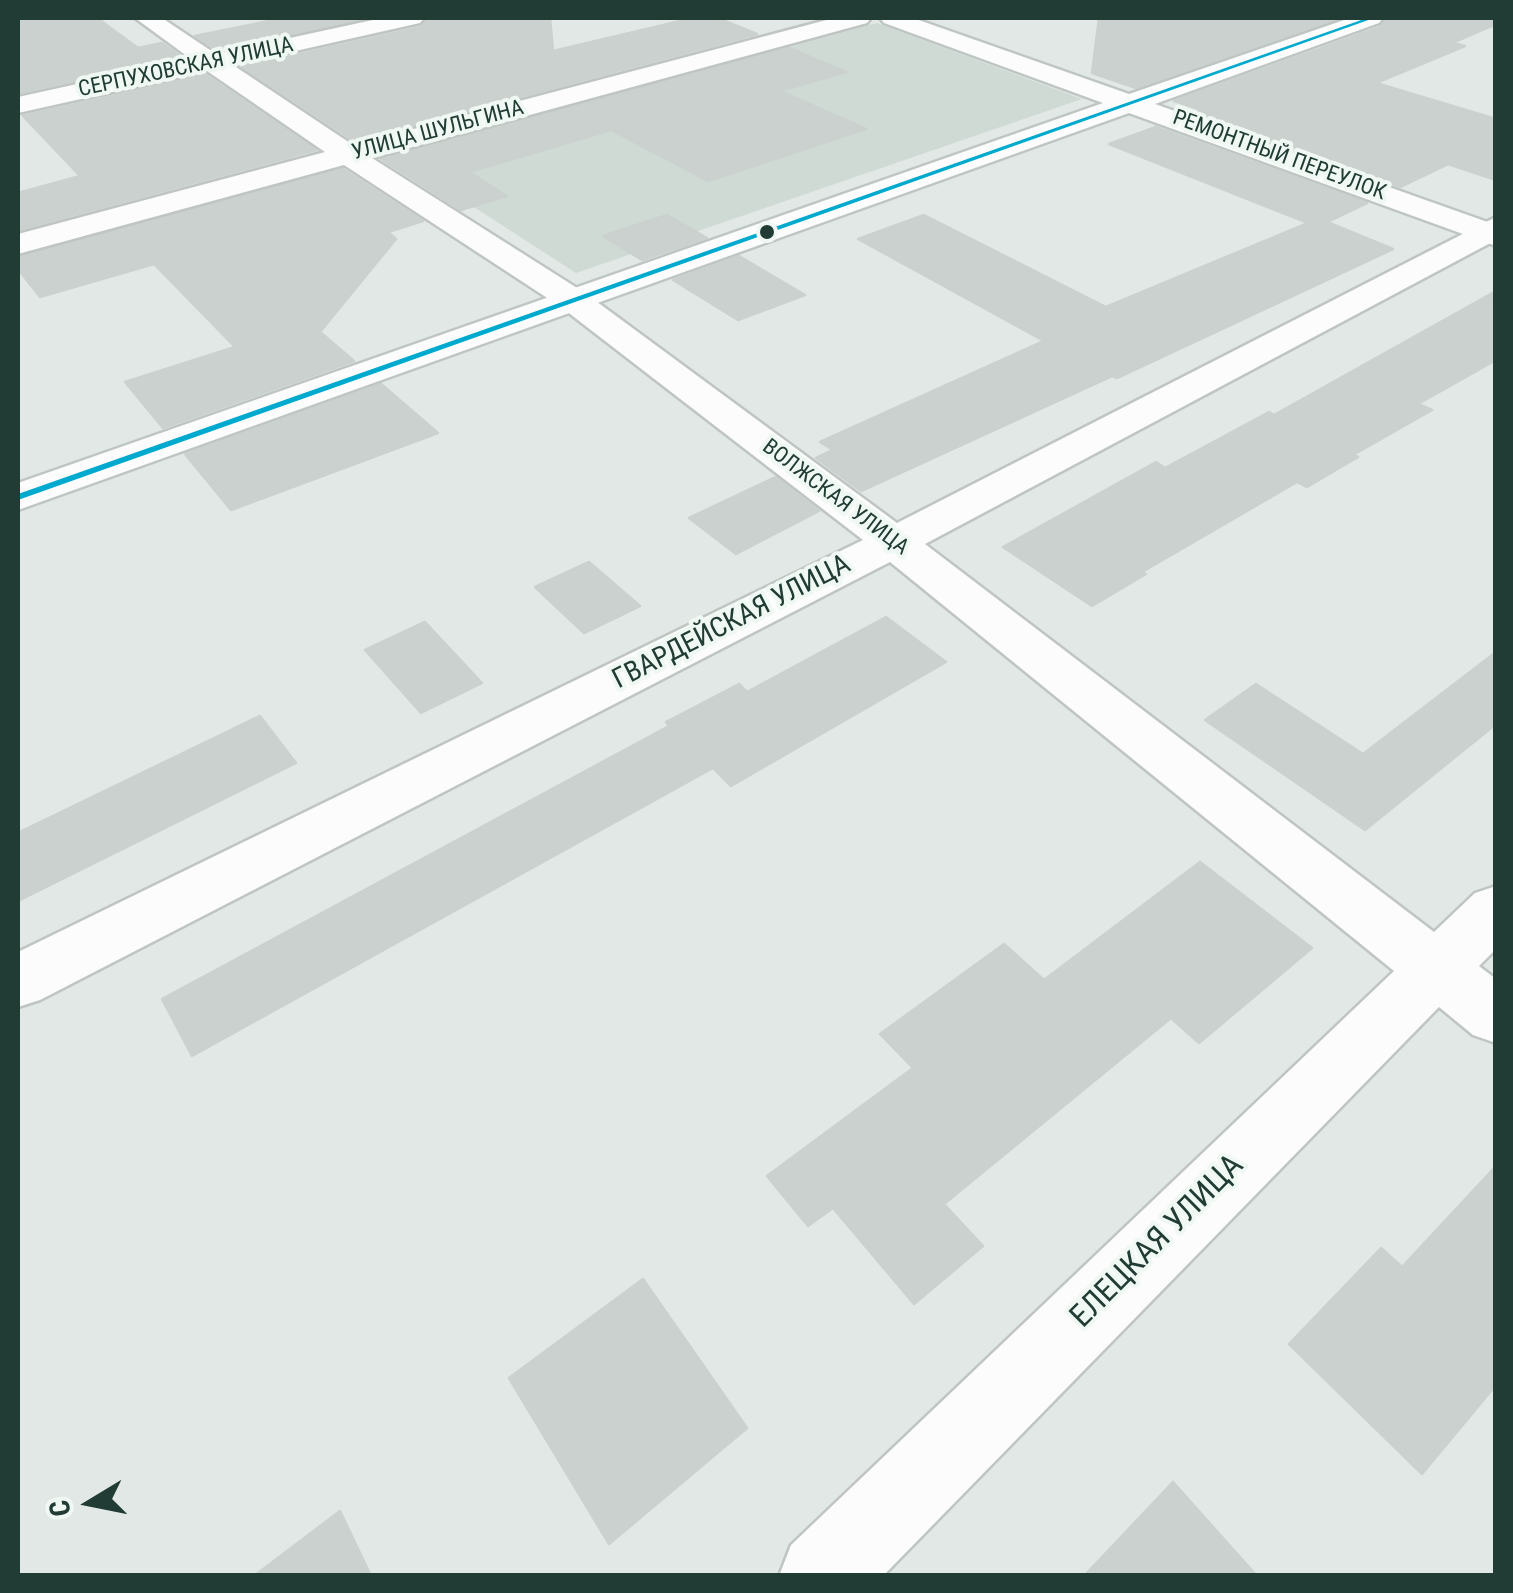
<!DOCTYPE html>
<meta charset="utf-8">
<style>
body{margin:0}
#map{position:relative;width:1513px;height:1593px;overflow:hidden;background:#e2e8e5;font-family:"Roboto Condensed",sans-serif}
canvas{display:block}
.frame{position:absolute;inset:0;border:20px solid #203c34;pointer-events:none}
.north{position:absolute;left:40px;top:1453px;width:100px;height:100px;-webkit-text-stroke:8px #f0f8f3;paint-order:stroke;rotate:260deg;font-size:28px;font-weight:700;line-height:40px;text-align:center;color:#203c34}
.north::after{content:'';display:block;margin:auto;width:35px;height:45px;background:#203c34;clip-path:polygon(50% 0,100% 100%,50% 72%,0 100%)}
</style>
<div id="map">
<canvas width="1513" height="1593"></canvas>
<div class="frame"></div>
<div class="north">С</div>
</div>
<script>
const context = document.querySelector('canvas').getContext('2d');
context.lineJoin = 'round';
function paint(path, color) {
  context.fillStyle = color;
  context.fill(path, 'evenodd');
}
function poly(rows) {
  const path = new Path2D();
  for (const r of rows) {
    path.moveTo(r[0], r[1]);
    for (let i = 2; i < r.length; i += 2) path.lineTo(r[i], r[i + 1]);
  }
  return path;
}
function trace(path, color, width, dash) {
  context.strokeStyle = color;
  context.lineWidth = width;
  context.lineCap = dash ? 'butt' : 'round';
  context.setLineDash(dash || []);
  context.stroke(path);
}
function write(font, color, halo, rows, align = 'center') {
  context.font = font + ' "Roboto Condensed",sans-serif';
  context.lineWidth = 8;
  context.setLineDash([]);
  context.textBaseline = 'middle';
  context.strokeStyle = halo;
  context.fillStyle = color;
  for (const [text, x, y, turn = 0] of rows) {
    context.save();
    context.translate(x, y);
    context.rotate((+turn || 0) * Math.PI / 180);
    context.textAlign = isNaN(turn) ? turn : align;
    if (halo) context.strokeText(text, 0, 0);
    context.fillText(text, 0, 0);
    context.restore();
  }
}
paint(poly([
 [877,23,1082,99,576,273,395,156]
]), '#cfdad5');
const building = poly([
 [18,18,97,18,138,48,162,43,182,57,18,93,18,18],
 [284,18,367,18,217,50,195,36,284,18],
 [428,18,550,18,553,51,693,18,717,18,757,34,354,141,242,67,421,27,428,18],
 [1099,18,1340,18,1136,88,1092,73,1099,18],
 [1387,18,1496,18,1496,24,1452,43,1465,46,1376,83,1496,119,1496,180,1448,164,1400,187,1193,114,1202,110,1174,101,1380,27,1387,18],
 [789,48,846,72,780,91,866,129,708,181,611,130,469,172,507,196,461,210,381,159,789,48],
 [206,75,316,150,18,230,18,193,80,176,23,116,206,75],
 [1156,127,1367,203,1327,222,1393,249,1117,378,1112,376,861,491,816,458,833,450,820,442,1044,341,858,239,924,215,1106,307,1308,223,1109,144,1156,127],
 [343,169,423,221,388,232,396,239,320,332,354,361,163,428,125,382,235,347,154,264,40,297,18,269,18,257,343,169],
 [667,215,707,238,642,260,603,236,667,215],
 [739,256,805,295,738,320,673,280,739,256],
 [1496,291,1496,360,1418,404,1432,410,1353,455,1358,457,1307,487,1297,482,1142,572,1146,574,1092,606,1003,547,1156,462,1165,468,1269,412,1274,415,1496,291],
 [381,384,438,433,231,510,185,454,381,384],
 [776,477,819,511,736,554,689,518,776,477],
 [589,562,640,606,584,633,535,587,589,562],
 [886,617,946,662,731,786,713,768,192,1056,162,999,669,726,666,722,739,684,747,692,886,617],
 [425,622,482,683,421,713,365,650,425,622],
 [1496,652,1496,724,1365,830,1205,720,1256,684,1363,754,1496,652],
 [260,716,296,763,18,901,18,833,260,716],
 [1200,862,1312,948,1199,1043,1171,1018,944,1204,983,1246,914,1304,833,1208,808,1226,767,1176,913,1068,880,1034,1004,944,1044,980,1200,862],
 [1496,1166,1496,1385,1422,1474,1289,1344,1381,1248,1402,1267,1496,1166],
 [643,1279,747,1428,609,1544,509,1378,643,1279],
 [1173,1482,1257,1576,1084,1576,1173,1482],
 [340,1511,371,1576,254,1576,340,1511]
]);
paint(building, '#cbd1ce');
trace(building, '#cbd1ce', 2.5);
const minor = poly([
 [135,18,162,18,216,54,382,18,424,18,420,23,233,65,353,145,834,18,871,18,867,23,372,158,585,293,897,523,1496,217,1496,240,925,544,1434,932,1475,893,1496,886,1496,949,1479,966,1496,979,1496,1043,1473,1035,1439,1007,883,1576,779,1576,791,1545,1394,971,890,562,40,1000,18,1007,18,952,863,540,561,307,344,165,18,254,18,234,325,152,207,71,18,113,18,97,191,59,135,18]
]);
const secondary = poly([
 [880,18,913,18,1129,94,1350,18,1383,18,1379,23,1155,104,1496,225,1496,246,1129,113,18,510,18,483,1103,103,884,23,880,18]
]);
trace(minor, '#bfc5c2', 5);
trace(secondary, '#bec6c3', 5);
paint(minor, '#fbfcfb');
paint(secondary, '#fbfcfb');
paint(poly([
 [1367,18,1374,18,18,500,18,494,1367,18]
]), '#00a9ce');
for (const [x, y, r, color] of [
 [767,232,9,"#203c34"]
]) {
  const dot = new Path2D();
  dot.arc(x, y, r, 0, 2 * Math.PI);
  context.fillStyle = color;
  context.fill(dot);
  trace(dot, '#f0f8f3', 4);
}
write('22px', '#203c34', '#f0f8f3', [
 ["СЕРПУХОВСКАЯ УЛИЦА",186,68,-12],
 ["УЛИЦА ШУЛЬГИНА",438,131,-15],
 ["РЕМОНТНЫЙ ПЕРЕУЛОК",1279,156,20],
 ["ВОЛЖСКАЯ УЛИЦА",835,498,37]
]);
write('28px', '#203c34', '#f0f8f3', [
 ["ГВАРДЕЙСКАЯ УЛИЦА",732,623,-27]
]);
write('32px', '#203c34', '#f0f8f3', [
 ["ЕЛЕЦКАЯ УЛИЦА",1158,1242,-45]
]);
</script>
